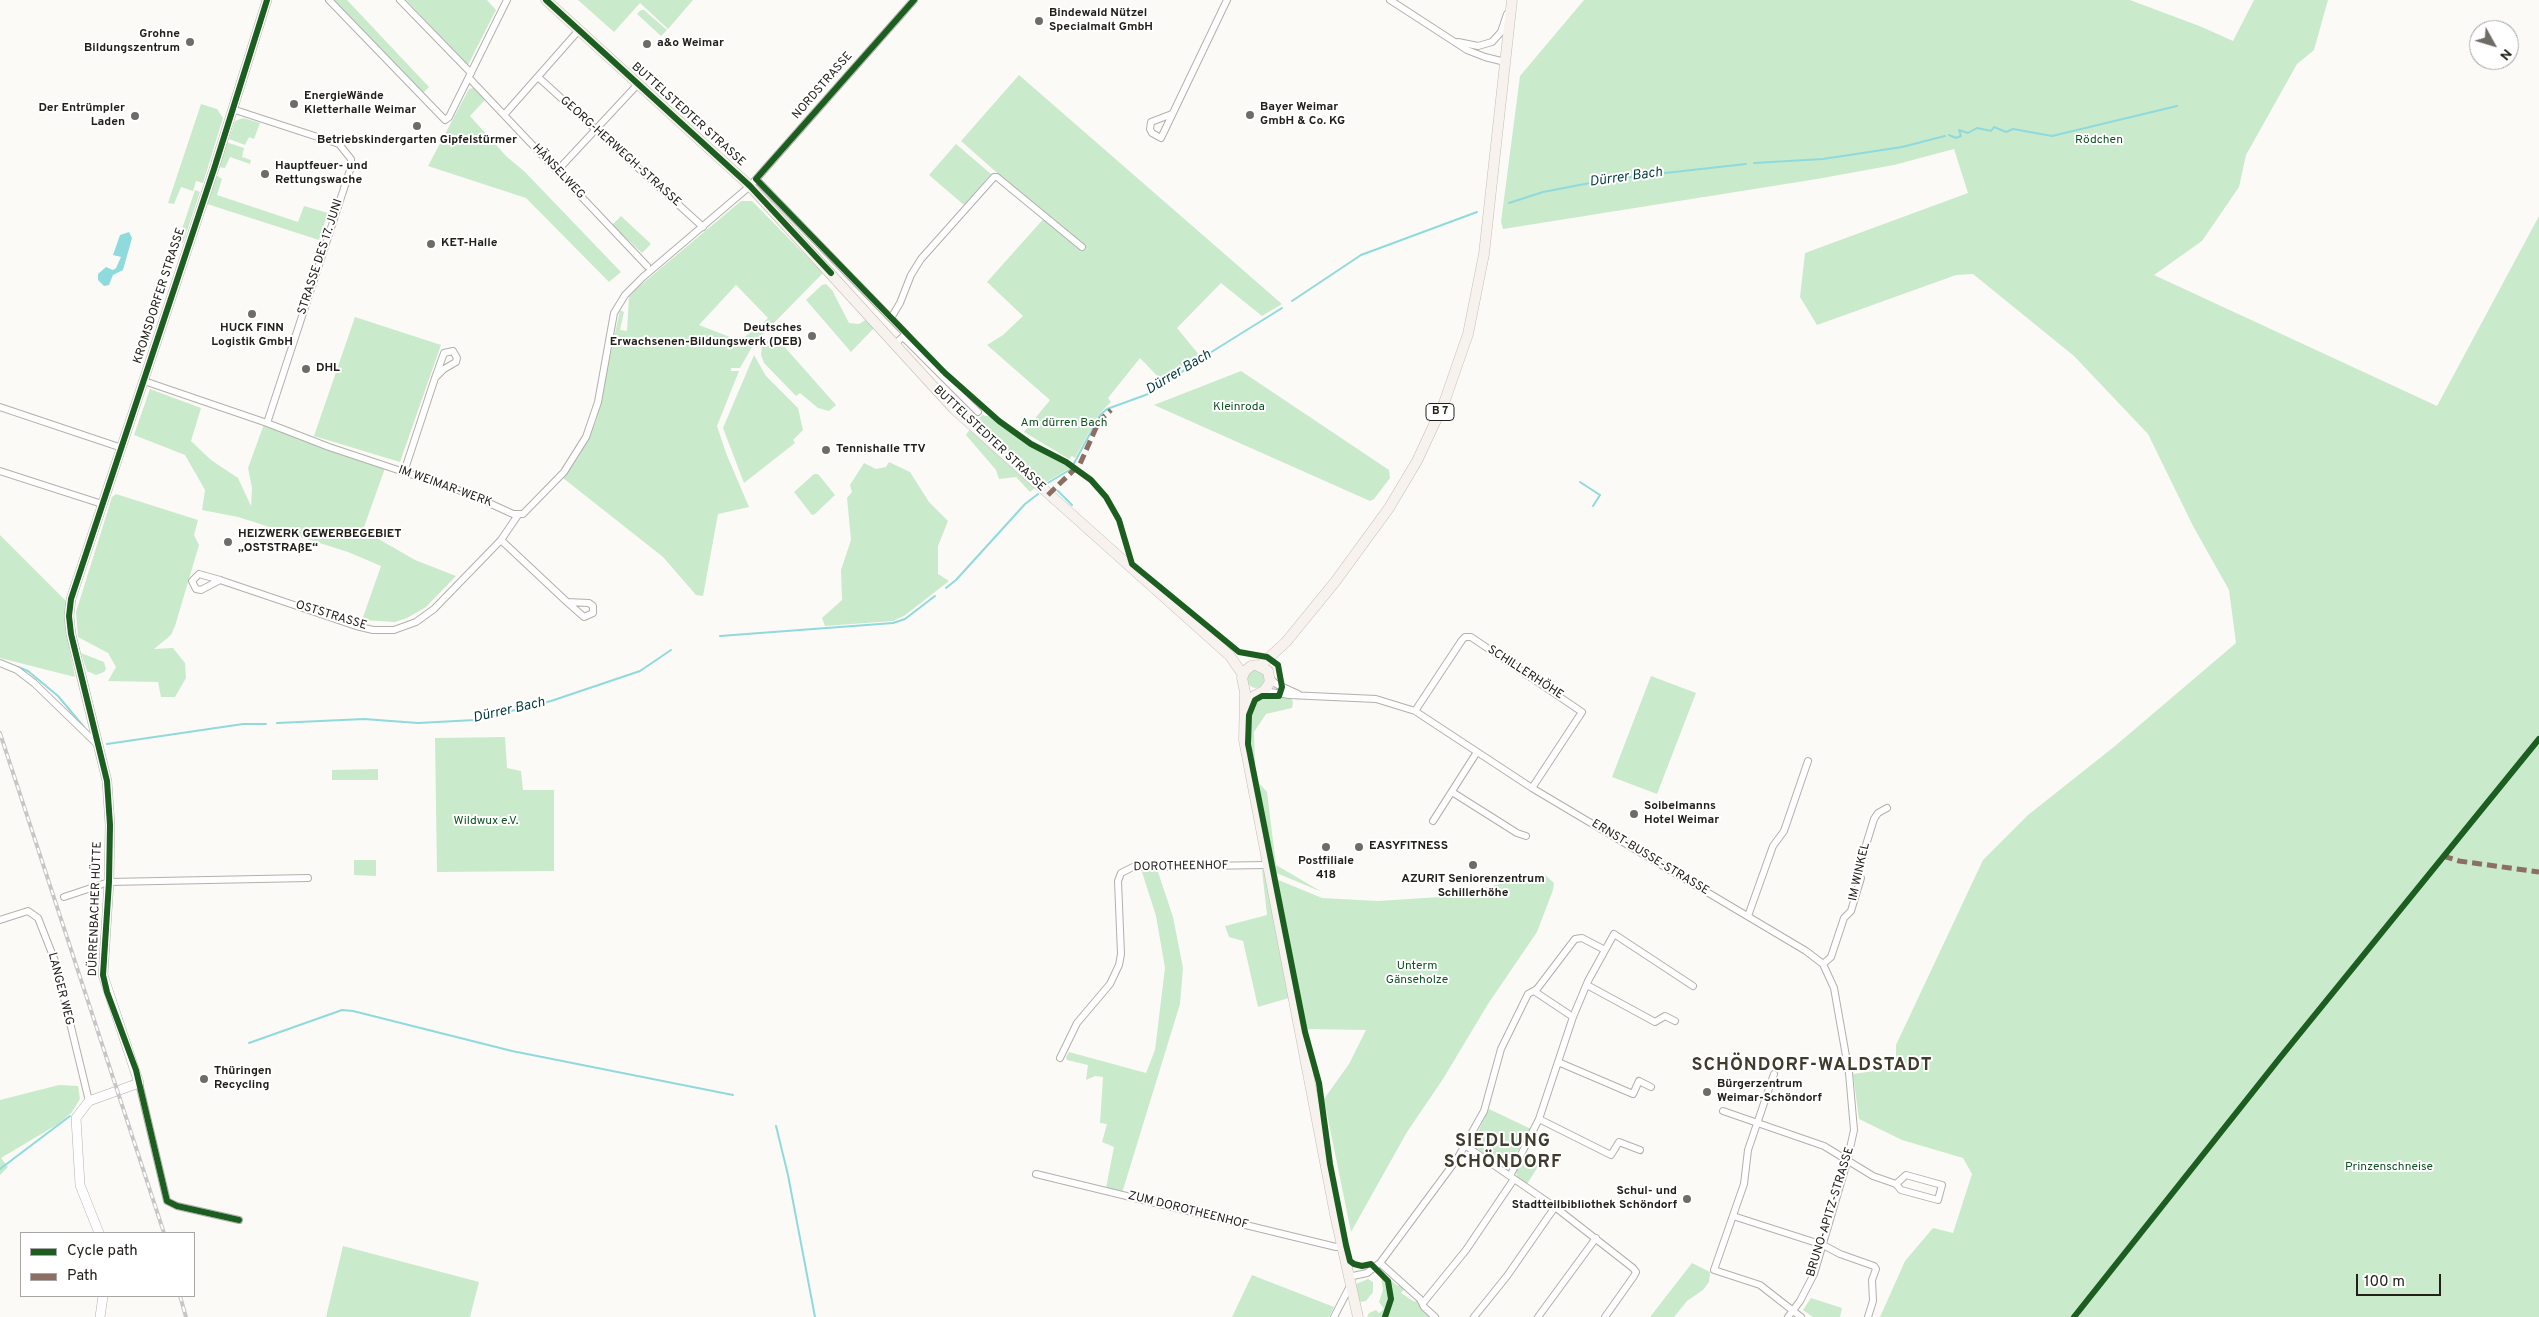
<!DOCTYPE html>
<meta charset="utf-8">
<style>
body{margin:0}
#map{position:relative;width:2539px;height:1317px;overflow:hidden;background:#fcfaf6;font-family:Overpass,sans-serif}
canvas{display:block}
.legend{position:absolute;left:20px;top:1232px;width:175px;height:65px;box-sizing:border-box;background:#fff;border:1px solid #a7a6a3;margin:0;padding:6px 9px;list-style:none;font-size:15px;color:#23201a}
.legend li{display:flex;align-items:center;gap:10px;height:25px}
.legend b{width:25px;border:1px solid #a7a6a3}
.north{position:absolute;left:2469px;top:20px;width:50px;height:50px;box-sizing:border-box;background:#fff;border:1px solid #a7a6a3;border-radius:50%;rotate:129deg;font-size:14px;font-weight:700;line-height:20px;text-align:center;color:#23201a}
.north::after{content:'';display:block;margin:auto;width:18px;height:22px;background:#6f6c67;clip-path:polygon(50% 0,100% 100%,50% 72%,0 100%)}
.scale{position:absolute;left:2356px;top:1274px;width:85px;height:22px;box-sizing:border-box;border:2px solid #23201a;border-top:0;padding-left:6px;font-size:15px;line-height:18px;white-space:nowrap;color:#23201a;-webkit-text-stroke:4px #fff;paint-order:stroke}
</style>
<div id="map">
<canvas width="2539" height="1317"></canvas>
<ul class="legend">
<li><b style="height:6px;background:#1b5e20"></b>Cycle path</li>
<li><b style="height:6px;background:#8d6e63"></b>Path</li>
</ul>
<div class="north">N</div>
<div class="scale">100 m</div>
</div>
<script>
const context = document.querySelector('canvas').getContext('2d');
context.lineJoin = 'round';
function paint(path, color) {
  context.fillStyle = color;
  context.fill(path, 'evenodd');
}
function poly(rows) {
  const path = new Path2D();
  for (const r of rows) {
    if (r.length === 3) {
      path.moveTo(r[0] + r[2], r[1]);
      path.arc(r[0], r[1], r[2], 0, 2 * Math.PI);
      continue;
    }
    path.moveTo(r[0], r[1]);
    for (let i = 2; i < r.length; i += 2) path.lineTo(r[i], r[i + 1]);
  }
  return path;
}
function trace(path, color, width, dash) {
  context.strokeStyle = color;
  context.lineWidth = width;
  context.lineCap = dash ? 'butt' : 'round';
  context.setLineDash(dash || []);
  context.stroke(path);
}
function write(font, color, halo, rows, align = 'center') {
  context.font = font + ' Overpass,sans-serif';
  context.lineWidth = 4;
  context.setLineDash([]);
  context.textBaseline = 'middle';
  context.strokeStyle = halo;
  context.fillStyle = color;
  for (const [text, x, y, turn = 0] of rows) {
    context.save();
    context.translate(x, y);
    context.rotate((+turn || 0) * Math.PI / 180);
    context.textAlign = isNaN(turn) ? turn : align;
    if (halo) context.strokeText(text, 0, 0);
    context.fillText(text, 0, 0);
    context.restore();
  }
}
paint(poly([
 [329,0,347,0,429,87,421,95],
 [406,0,487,0,496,10,468,65],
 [578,0,693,0,668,29,640,3,614,32],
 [1584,0,2130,0,2202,27,2233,41,2254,0,2328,0,2314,50,2297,64,2246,155,2239,187,2202,241,2154,275,2437,406,2539,216,2539,1317,1880,1317,1905,1261,1933,1228,1953,1233,1972,1174,1963,1158,1902,1140,1859,1119,1853,1074,1896,1068,1896,1045,1983,860,2028,815,2115,746,2236,643,2229,590,2193,526,2148,434,2074,356,1973,274,1956,275,1817,325,1800,297,1805,253,1968,193,1954,149,1894,165,1817,179,1503,229,1501,222,1520,76],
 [641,10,644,10,667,30,661,36,637,14],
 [1019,75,1282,304,1262,316,1221,283,1177,328,1200,356,1163,382,1140,358,1108,398,1111,402,1099,414,1075,458,1072,456,1069,459,1024,432,1050,400,987,345,1003,335,1023,316,987,282,1046,216,961,141],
 [473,88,485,100,470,116,506,156,525,172,621,272,609,282,526,198,428,166,469,89],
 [201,104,217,109,223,118,203,183,196,181,193,191,181,187,174,204,168,203],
 [243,118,260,123,254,139,249,137,245,145,229,139,235,121],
 [226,142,244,148,242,157,251,160,250,164,230,157,225,168,219,167],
 [956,144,991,174,964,205,929,175],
 [216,175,222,179,217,195,298,222,304,206,328,213,319,240,207,204],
 [195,190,200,192,183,243,178,241],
 [741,201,752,201,823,273,767,330,761,325,768,318,736,285,699,325,740,341,757,327,765,332,752,347,740,368,731,368,731,371,739,371,717,426,726,453,749,507,718,514,703,596,696,595,663,557,563,478,579,456,596,421,620,310,624,312,620,330,627,331,629,297,636,289],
 [621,216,651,244,642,253,612,225],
 [826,284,832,290,849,323,859,324,867,319,875,327,851,352,806,300,822,285],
 [355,317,441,345,400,462,314,436],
 [774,335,836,405,829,411,818,408,800,393,796,396,764,363,761,355,762,346],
 [754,355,766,376,798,408,803,430,793,440,795,443,744,483,723,428],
 [1241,371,1389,470,1390,478,1374,499,1370,501,1154,405],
 [150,389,201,408,191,441,211,460,238,478,251,506,252,488,248,468,264,424,385,468,363,530,415,560,456,576,426,607,407,618,395,622,362,620,381,566,348,552,238,517,202,510,205,490,185,455,134,435],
 [982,415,992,417,1031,446,1070,468,1043,484,975,423],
 [970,429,1035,488,1030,492,1016,477,999,479,996,470,966,435],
 [889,462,910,472,929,502,948,521,938,546,938,574,949,581,904,616,893,621,825,626,822,618,842,600,841,570,851,540,847,498,852,492,850,485,864,463,876,469,886,467],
 [814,474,818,474,835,495,815,514,812,515,794,492],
 [116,494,198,520,194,535,199,545,175,626,171,635,154,649,173,648,185,663,186,678,175,697,161,697,158,682,108,681,116,667,108,653,78,637,76,612,112,497],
 [0,535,66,601,66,630,75,677,0,658],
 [81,653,104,662,106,669,104,672,96,675,87,671],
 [1256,679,9],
 [1651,676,1696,693,1657,794,1612,777],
 [1281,696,1291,698,1293,702,1292,708,1266,714,1254,732,1255,768,1249,729,1252,713,1257,701,1264,697,1280,698],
 [505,737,507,768,521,771,523,790,554,790,554,871,437,872,435,738],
 [378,769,378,780,332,780,332,770],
 [1259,783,1267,792,1276,865,1322,892,1274,872],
 [354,860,376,860,376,876,354,875],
 [1157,869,1173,917,1183,968,1180,1004,1122,1193,1106,1188,1114,1147,1102,1142,1107,1124,1100,1123,1103,1077,1095,1076,1086,1080,1088,1065,1067,1060,1066,1057,1069,1052,1146,1073,1155,1050,1165,968,1156,916,1142,872],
 [1262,870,1265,871,1289,998,1258,1007,1243,941,1229,937,1225,926,1267,915],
 [1545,875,1554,883,1553,890,1537,932,1488,1004,1443,1079,1407,1132,1351,1232,1324,1099,1349,1064,1366,1030,1306,1029,1276,879,1322,898,1378,901,1455,896,1529,876],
 [59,1085,78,1086,80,1099,72,1112,58,1124,1,1158,8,1167,0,1175,0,1100],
 [1489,1109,1531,1129,1509,1165,1491,1159,1472,1144],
 [1524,1155,1539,1165,1527,1184,1517,1177,1516,1171],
 [343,1246,479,1282,470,1317,326,1317],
 [1692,1263,1710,1272,1709,1282,1703,1290,1687,1301,1674,1317,1650,1317],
 [1384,1269,1383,1274,1398,1286,1399,1282,1405,1288,1401,1293,1415,1302,1417,1298,1431,1317,1367,1317,1369,1313,1376,1310,1379,1313,1384,1309,1379,1302,1383,1290,1381,1276],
 [1252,1275,1334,1307,1329,1317,1232,1317],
 [1368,1279,1373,1282,1373,1292,1366,1301,1361,1302,1358,1299,1356,1284],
 [1811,1298,1842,1308,1840,1317,1813,1317,1803,1310]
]), '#caeacc');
paint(poly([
 [129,232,132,238,123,270,113,275,109,285,104,286,98,280,98,274,106,267,113,270,116,268,121,257,113,255,120,235]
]), '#8fdadc');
trace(poly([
 [1949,135,1956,138,1961,136,1959,130,1968,133,1977,128,1991,131,1994,127,2006,132,2013,129,2052,136,2177,106],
 [1754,163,1823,159,1902,147,1945,136],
 [1509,203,1543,192,1611,179,1746,164],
 [1292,301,1361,255,1477,212],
 [1580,482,1600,495,1593,506],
 [1046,484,1071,469,1100,415,1107,409,1151,393,1205,356,1282,308],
 [1058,491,1072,505],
 [946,588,956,580,1025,504,1038,494],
 [720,636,893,623,905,619,935,596],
 [18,667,28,671,58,696,84,727],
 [277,723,364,719,418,723,475,720,551,701,640,671,671,650],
 [107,744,243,724,266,724],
 [249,1043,342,1010,353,1011,512,1051,733,1095],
 [776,1126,788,1175,815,1317],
 [0,1169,70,1116]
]), '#8fdadc', 2);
const street = poly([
 [329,0,445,120,449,117,507,0],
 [400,0,471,73],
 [1390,0,1467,50,1485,57,1505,62],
 [1458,42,1478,46,1492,42,1501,32,1507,14],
 [538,77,703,227],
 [469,78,647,266],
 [232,109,339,144,351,159,351,167,267,423],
 [1172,114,1151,122,1150,129,1152,133,1161,138,1227,0],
 [504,115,579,30],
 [557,171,638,84],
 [756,179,906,334,895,344],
 [891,318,900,303,911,275,921,259,994,177,997,177,1082,247],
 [903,337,978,412],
 [144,381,267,423,329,447,467,493,513,514,523,514,564,472,586,437,598,402,614,313,625,295,643,277,750,186,914,0],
 [0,407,122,448],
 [0,471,102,504],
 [404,472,435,378,444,353,453,351,457,358,456,362,444,369,435,378],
 [501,540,567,602,589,603,593,606,593,613,584,617,567,602],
 [220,580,201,590,196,589,192,581,199,574,220,580,356,626,373,630,394,630,416,622,434,609,501,540,518,515],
 [0,663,17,670,34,683,98,745],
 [1270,678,1276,684,1298,694],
 [1264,691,1289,695,1376,699,1415,711,1532,788,1806,951,1823,964,1834,988,1849,1073,1854,1130,1847,1162,1814,1274,1800,1301,1788,1317],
 [1415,711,1462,640,1465,637,1471,637,1582,712,1532,788],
 [1452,792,1517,833,1526,836],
 [1433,821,1477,752],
 [64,897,109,882,308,878],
 [1748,916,1773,846,1784,831,1808,761],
 [0,920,28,911,38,918,55,961,89,1101],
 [1823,964,1831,957,1844,918,1851,911,1861,878,1857,874,1874,819,1878,813,1887,808],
 [1587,985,1655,1022,1665,1016,1675,1021],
 [1534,991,1573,1017],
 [1060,1058,1077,1023,1110,984,1119,965,1121,954,1118,881,1121,873,1133,867,1267,865],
 [1558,1062,1633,1094,1639,1081,1651,1087],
 [1774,1074,1748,1150,1744,1184,1714,1270,1760,1285,1801,1317],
 [139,1083,167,1201,177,1206,239,1220],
 [1723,1111,1824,1146,1873,1176,1896,1184,1901,1190,1938,1200,1942,1185,1906,1175,1896,1184],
 [1539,1119,1611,1155,1619,1142,1640,1150],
 [1466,1146,1555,1207,1633,1268,1636,1272,1634,1276,1605,1317],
 [1036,1174,1336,1247,1341,1246],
 [1510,1176,1539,1119,1573,1017,1588,981,1614,934,1693,986],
 [1733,1216,1823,1245,1840,1254,1874,1266,1876,1269,1872,1280,1873,1301,1868,1317],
 [1380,1263,1420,1299,1424,1307,1435,1317],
 [1348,1277,1367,1273,1380,1263,1457,1159,1484,1111,1501,1049,1528,994,1537,989,1575,939,1582,938,1605,950],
 [1423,1303,1466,1250,1514,1179],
 [1334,1317,1350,1286],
 [1474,1317,1507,1276,1555,1207],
 [1538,1317,1596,1238]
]);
const secondary = poly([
 [99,1233,80,1185,76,1118,89,1101,139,1083,103,975,109,882,110,825,107,781,71,634,69,616,71,599,214,169,267,0],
 [100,1317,103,1296]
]);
const primary = poly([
 [546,0,750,186,954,409,1230,656,1243,675],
 [1251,666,1245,671,1242,678,1245,692,1244,740,1335,1214,1358,1317],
 [1260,666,1286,642,1335,582,1389,508,1417,461,1444,403,1468,334,1484,254,1512,0],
 [1246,712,1254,696,1264,691,1270,682,1268,671,1256,665]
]);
trace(street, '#b3b0ac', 8);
trace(secondary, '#b3b0ac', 10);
trace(primary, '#c5bcb5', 11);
trace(street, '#fffefe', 6);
trace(secondary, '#fffefe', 9);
trace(primary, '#f7f2ee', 10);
const rail = poly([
 [0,733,164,1233],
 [180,1296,186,1317]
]);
trace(rail, '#c6c6c5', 4);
trace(rail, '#fff', 2, [5.5]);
trace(poly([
 [1048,495,1080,464,1099,421,1111,410],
 [2443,856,2459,861,2539,872]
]), '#8d6e63', 5, [10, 5]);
trace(poly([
 [546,0,750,186,831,273],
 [914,0,756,179,945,373,999,421,1031,444,1066,462,1091,480,1106,497,1119,520,1132,564,1239,652,1267,657,1278,665,1282,687,1279,696,1262,696,1255,700,1249,715,1248,744,1305,1032,1319,1083,1330,1164,1346,1245,1350,1261,1354,1264,1362,1266,1371,1264,1388,1281,1391,1299,1385,1317],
 [239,1220,177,1206,167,1201,136,1070,107,992,103,975,109,882,110,825,107,781,71,634,69,616,71,599,214,169,267,0],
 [2074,1317,2279,1059,2539,739]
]), '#1b5e20', 6);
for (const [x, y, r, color] of [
 [1039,21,5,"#6f6c67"],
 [190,42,5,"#6f6c67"],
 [647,44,5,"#6f6c67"],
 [294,104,5,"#6f6c67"],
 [1250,115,5,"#6f6c67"],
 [135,116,5,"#6f6c67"],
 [417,126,5,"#6f6c67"],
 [265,174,5,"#6f6c67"],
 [431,244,5,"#6f6c67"],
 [252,314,5,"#6f6c67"],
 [812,336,5,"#6f6c67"],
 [306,369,5,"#6f6c67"],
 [826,450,5,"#6f6c67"],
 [228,542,5,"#6f6c67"],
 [1634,814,5,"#6f6c67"],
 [1326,847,5,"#6f6c67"],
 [1359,847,5,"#6f6c67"],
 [1473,865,5,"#6f6c67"],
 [204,1079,5,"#6f6c67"],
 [1707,1092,5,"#6f6c67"],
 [1687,1199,5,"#6f6c67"]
]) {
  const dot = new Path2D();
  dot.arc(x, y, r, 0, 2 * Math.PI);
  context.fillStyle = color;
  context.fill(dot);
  trace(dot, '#fff', 2);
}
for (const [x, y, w] of [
 [1440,412,28]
]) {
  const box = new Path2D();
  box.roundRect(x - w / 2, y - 8.5, w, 17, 4);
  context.fillStyle = '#fff';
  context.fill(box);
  trace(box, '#23201a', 1);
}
write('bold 11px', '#23201a', null, [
 ["B 7",1440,412]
]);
write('bold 12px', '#23201a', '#fff', [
 ["Bindewald Nützel",1049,14],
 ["Specialmalt GmbH",1049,28],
 ["Grohne",180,35,"right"],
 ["Bildungszentrum",180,49,"right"],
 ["a&o Weimar",657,44],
 ["EnergieWände",304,97],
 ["Kletterhalle Weimar",304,111],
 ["Bayer Weimar",1260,108],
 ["GmbH & Co. KG",1260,122],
 ["Der Entrümpler",125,109,"right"],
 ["Laden",125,123,"right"],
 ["Betriebskindergarten Gipfelstürmer",417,141,"center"],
 ["Hauptfeuer- und",275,167],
 ["Rettungswache",275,181],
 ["KET-Halle",441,244],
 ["HUCK FINN",252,329,"center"],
 ["Logistik GmbH",252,343,"center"],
 ["Deutsches",802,329,"right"],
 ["Erwachsenen-Bildungswerk (DEB)",802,343,"right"],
 ["DHL",316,369],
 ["Tennishalle TTV",836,450],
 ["HEIZWERK GEWERBEGEBIET",238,535],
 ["„OSTSTRAßE“",238,549],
 ["Soibelmanns",1644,807],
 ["Hotel Weimar",1644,821],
 ["EASYFITNESS",1369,847],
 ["Postfiliale",1326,862,"center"],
 ["418",1326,876,"center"],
 ["AZURIT Seniorenzentrum",1473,880,"center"],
 ["Schillerhöhe",1473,894,"center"],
 ["Thüringen",214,1072],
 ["Recycling",214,1086],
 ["Bürgerzentrum",1717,1085],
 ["Weimar-Schöndorf",1717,1099],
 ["Schul- und",1677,1192,"right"],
 ["Stadtteilbibliothek Schöndorf",1677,1206,"right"]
], 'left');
write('12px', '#23201a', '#fff', [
 ["NORDSTRASSE",823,86,-49],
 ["BUTTELSTEDTER STRASSE",688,115,42],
 ["GEORG-HERWEGH-STRASSE",620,152,42],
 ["HÄNSELWEG",558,172,47],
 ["STRASSE DES 17. JUNI",321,257,-72],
 ["KROMSDORFER STRASSE",160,296,-72],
 ["BUTTELSTEDTER STRASSE",989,439,43],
 ["IM WEIMAR-WERK",445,487,20],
 ["OSTSTRASSE",331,616,17],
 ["SCHILLERHÖHE",1525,673,33],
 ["ERNST-BUSSE-STRASSE",1650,858,31],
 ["DOROTHEENHOF",1181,867,-1],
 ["IM WINKEL",1860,872,-77],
 ["DÜRRENBACHER HÜTTE",96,909,-88],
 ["LANGER WEG",60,989,76],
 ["ZUM DOROTHEENHOF",1188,1211,14],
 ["BRUNO-APITZ-STRASSE",1831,1212,-73]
]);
write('12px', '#0e5321', '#fff', [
 ["Rödchen",2099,141],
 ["Kleinroda",1239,408],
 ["Am dürren Bach",1064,424],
 ["Wildwux e.V.",486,822],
 ["Unterm",1417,967],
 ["Gänseholze",1417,981],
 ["Prinzenschneise",2389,1168]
]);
write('italic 14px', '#063c3e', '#fff', [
 ["Dürrer Bach",1626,178,-8],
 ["Dürrer Bach",1179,373,-31],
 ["Dürrer Bach",509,711,-13]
]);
context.letterSpacing = '1px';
write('bold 18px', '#413b2d', '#fff', [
 ["SCHÖNDORF-WALDSTADT",1812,1066],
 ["SIEDLUNG",1503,1142],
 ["SCHÖNDORF",1503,1163]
]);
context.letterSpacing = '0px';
</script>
